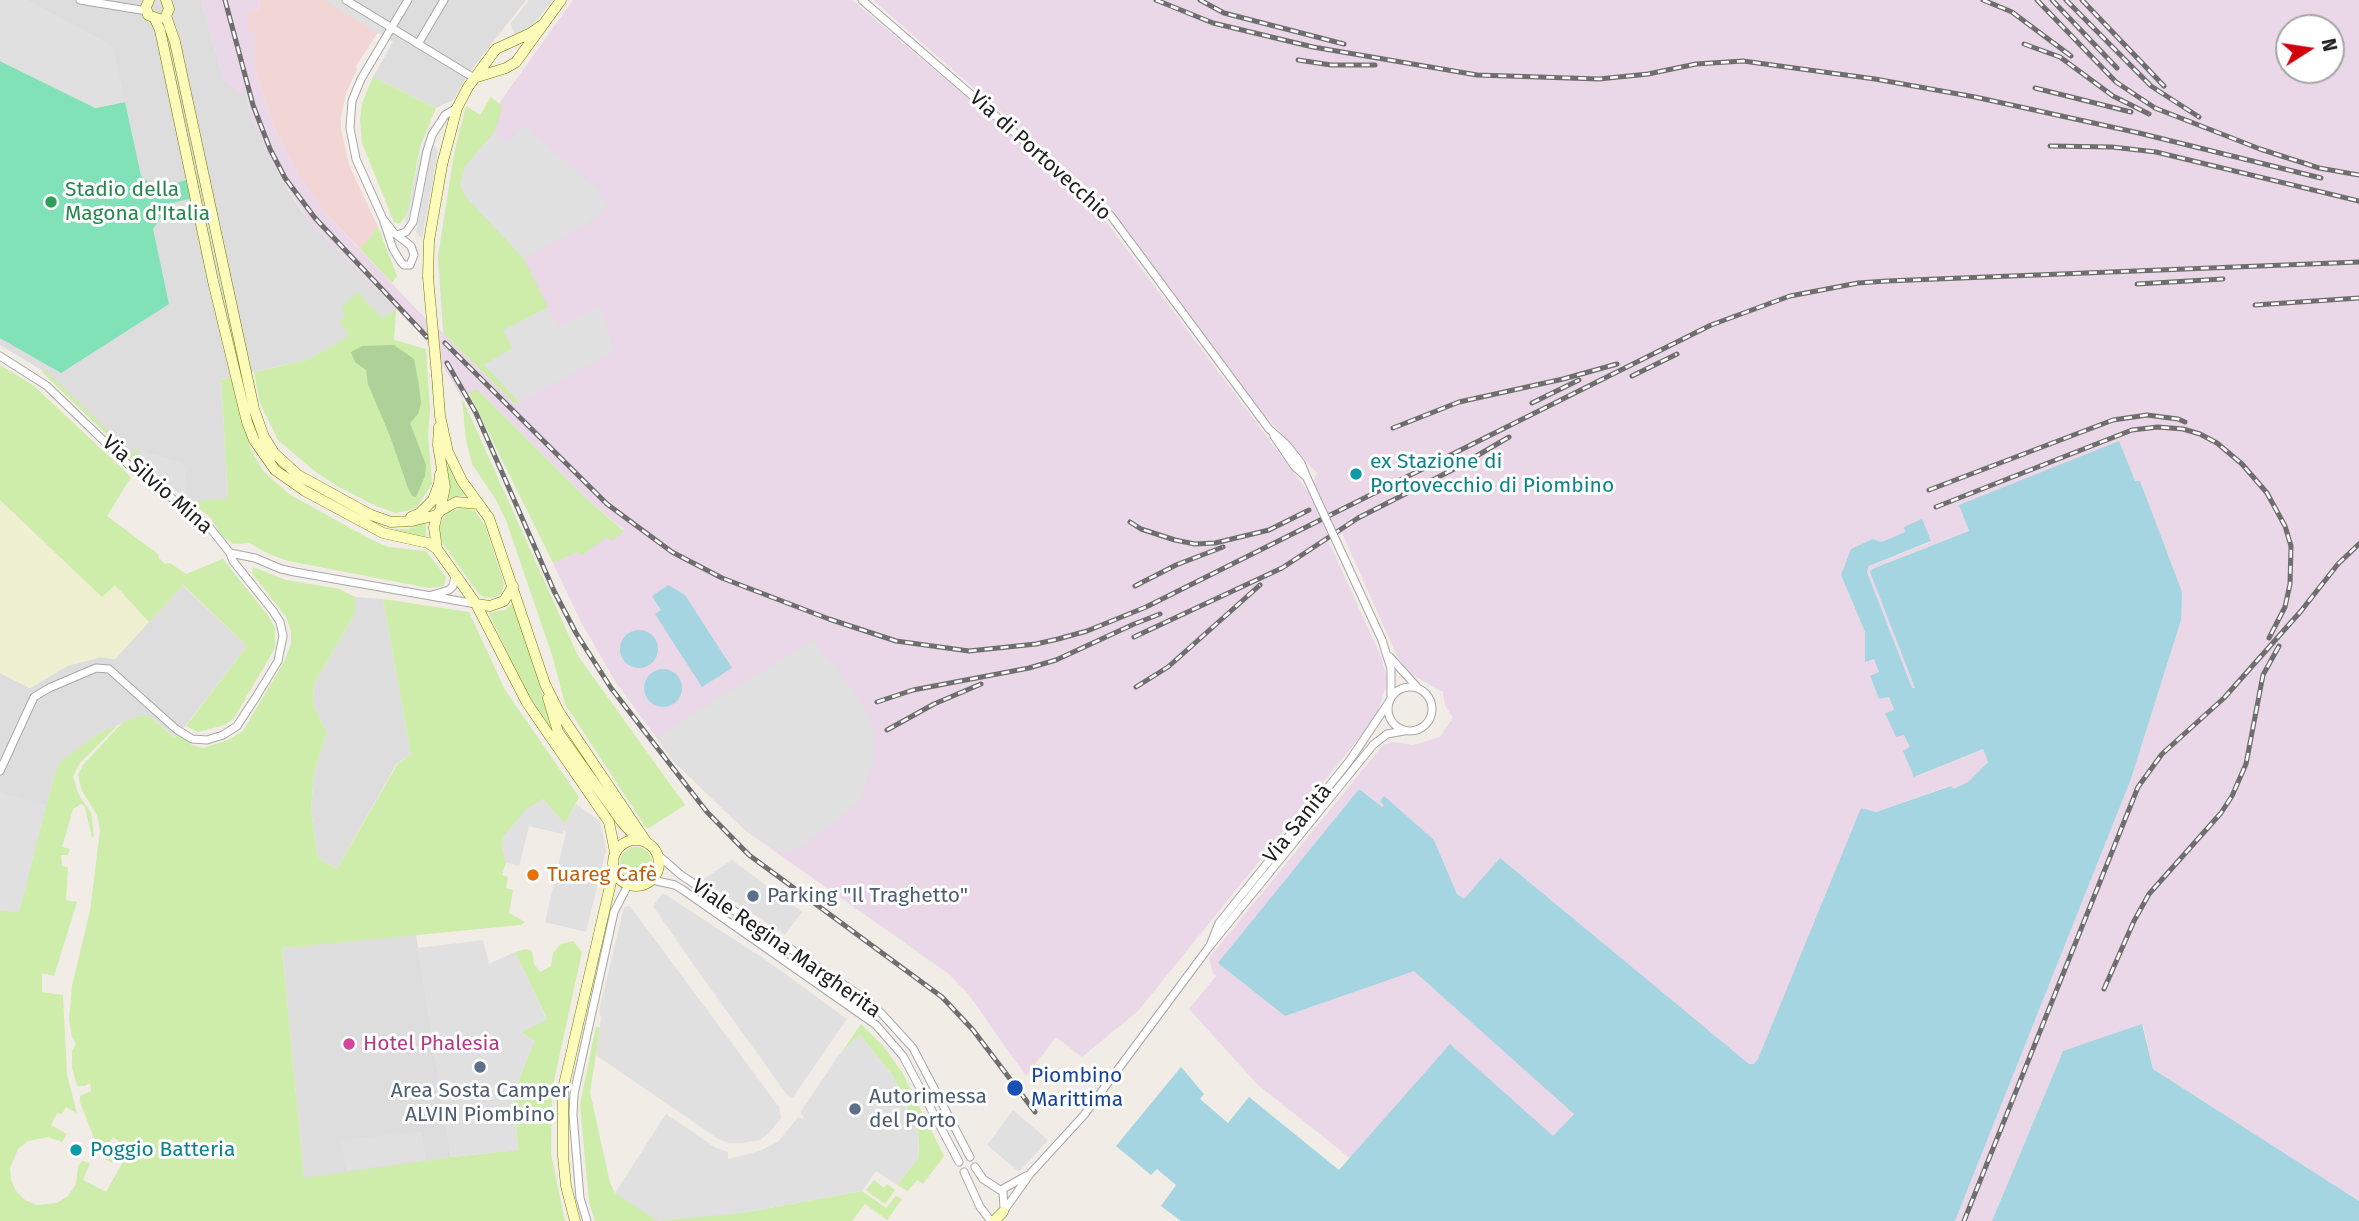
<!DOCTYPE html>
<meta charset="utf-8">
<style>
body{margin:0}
#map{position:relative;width:2359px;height:1221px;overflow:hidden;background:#f1ece6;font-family:"Fira Sans",sans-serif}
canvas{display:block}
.north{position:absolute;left:2275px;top:14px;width:70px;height:70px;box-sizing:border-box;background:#fff;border:2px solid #a6a6a6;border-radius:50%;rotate:78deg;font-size:19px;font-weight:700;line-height:28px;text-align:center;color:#202020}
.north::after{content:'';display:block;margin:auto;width:24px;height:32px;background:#cf000b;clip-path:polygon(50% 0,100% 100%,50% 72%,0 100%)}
</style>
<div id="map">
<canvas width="2359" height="1221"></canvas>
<div class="north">N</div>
</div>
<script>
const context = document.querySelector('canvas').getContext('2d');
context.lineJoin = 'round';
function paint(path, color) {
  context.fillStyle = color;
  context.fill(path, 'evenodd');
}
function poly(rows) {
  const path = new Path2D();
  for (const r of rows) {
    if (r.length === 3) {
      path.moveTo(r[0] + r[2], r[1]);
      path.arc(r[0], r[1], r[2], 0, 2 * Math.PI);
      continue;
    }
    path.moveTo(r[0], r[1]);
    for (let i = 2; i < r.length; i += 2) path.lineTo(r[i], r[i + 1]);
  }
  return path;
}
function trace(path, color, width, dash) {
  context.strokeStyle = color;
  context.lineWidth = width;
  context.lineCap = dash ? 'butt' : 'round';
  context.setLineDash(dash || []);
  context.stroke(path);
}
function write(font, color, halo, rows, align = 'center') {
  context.font = font + ' "Fira Sans",sans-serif';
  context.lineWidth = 6;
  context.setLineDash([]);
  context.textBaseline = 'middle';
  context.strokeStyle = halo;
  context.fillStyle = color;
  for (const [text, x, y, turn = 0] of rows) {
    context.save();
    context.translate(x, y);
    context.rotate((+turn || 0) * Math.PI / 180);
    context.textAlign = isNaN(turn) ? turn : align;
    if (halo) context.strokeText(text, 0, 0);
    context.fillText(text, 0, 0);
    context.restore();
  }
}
paint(poly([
 [0,0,201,0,224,81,245,92,252,119,270,159,298,206,309,222,397,310,307,360,221,379,228,499,191,502,134,460,45,372,0,345],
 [328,0,526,0,470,71,453,100,436,108,373,77,393,42],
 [182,585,247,646,176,738,149,716,136,717,96,735,54,776,19,912,0,910,0,673,30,688,67,666,101,657,115,659],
 [355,597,383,599,411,755,397,763,337,869,318,858,311,810,314,772,327,733,313,704,314,684,355,613],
 [416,934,451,1157,304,1179,282,948]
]), '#dedddd');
paint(poly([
 [260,0,328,0,378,32,356,66,357,70,346,93,341,116,341,130,349,165,378,227,360,249,327,215,299,176,275,130,255,69,255,32,248,30,247,26,247,13,258,10]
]), '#f2d5d5');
paint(poly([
 [201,0,260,0,258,10,247,13,249,20,247,21,248,30,255,31,255,69,275,130,299,176,327,215,418,311,443,333,438,257,446,206,458,160,496,126,500,102,573,0,852,0,1067,182,1105,220,1308,492,1317,473,1262,412,1110,207,873,0,2359,0,2359,1201,2153,1069,2143,1025,2063,1051,1992,1221,1955,1221,2131,779,2181,620,2140,481,1959,504,1969,531,1872,569,1871,573,1916,687,1912,689,1867,572,1869,566,1931,542,1905,532,1882,542,1873,539,1841,575,1865,632,1865,661,1874,659,1880,672,1870,677,1879,699,1889,697,1894,711,1886,713,1904,734,1911,748,1915,777,1983,749,1988,762,1968,782,1952,789,1950,786,1932,792,1876,812,1758,1060,1754,1064,1749,1064,1499,859,1465,900,1457,894,1434,840,1384,805,1382,807,1359,789,1219,963,1285,1016,1414,970,1574,1113,1553,1137,1450,1045,1350,1158,1258,1085,1189,1009,1216,976,1213,973,1209,958,1383,745,1392,742,1413,745,1440,737,1453,718,1445,705,1443,692,1409,673,1397,656,1342,533,1328,540,1381,657,1386,675,1386,687,1376,717,1138,1011,1082,1057,1056,1037,1026,1076,969,995,949,974,746,831,674,762,615,681,580,620,553,563,578,552,581,556,607,536,624,530,589,501,477,389,462,398,439,359,419,332,309,222,270,159,252,119,245,92,238,93,224,81],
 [2289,28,2331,28,2331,70,2289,70]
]), '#ead7e7');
paint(poly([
 [0,500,102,596,114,584,149,622,115,659,101,657,67,666,30,688,0,673]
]), '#eff0d1');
paint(poly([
 [373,77,436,108,420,147,407,215,399,224,394,222,362,143,360,121,362,103],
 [491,97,502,106,499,118,494,132,466,166,465,196,524,259,548,307,504,330,513,348,485,365,519,402,515,404,444,334,438,257,454,154,466,106,480,115],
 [378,227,397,276,392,283,360,249],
 [358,292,382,318,396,310,394,340,426,349,430,410,428,435,432,484,417,507,407,511,395,513,372,504,339,487,317,473,278,440,260,403,254,372,307,360,349,336,340,322,345,313,341,308],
 [0,365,34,386,131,477,107,516,158,554,159,558,165,564,170,563,186,574,223,559,269,617,275,628,275,648,234,718,225,725,198,732,186,726,247,646,183,585,149,622,115,585,102,597,0,500],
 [44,369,133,455,137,449,140,450,137,458,133,460,42,372],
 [232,377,250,448,263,471,289,494,370,539,388,547,426,551,446,577,444,586,429,588,288,561,269,554,249,543,233,544,222,536,210,517,191,502,228,498,221,379],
 [477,389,589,501,624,531,612,541,607,537,581,556,578,552,553,563,469,393],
 [462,398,578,656,685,805,647,829,565,704,552,655,506,520,495,498,472,464,466,440],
 [449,465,454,478,466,494,465,495,448,498,450,489,446,468],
 [461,508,475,511,485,526,504,584,502,592,496,597,485,598,479,594,442,542,439,531,441,522,447,513],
 [426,520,426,537,400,534,385,529,409,529],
 [253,567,286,580,339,589,355,597,355,613,314,684,313,704,327,733,314,772,311,810,318,858,337,869,398,763,411,755,383,599,469,612,505,690,579,797,565,824,543,799,503,837,502,847,506,863,502,875,508,877,506,888,513,890,509,913,525,922,520,925,282,948,304,1178,451,1157,518,1150,514,1093,534,1041,521,1032,547,1019,515,952,526,949,532,951,534,964,540,972,551,966,553,953,561,944,573,941,582,952,552,1090,551,1154,565,1221,0,1221,0,910,19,912,54,776,60,762,96,735,118,725,79,764,73,777,79,795,91,813,94,835,92,838,85,807,81,804,73,809,62,847,70,849,68,855,61,855,62,866,68,867,66,900,77,902,54,976,42,973,42,992,63,995,67,1075,77,1113,66,1107,62,1114,57,1113,51,1125,67,1134,62,1142,48,1137,28,1141,18,1149,10,1168,11,1180,16,1191,25,1200,37,1205,57,1203,68,1196,76,1184,78,1166,82,1161,90,1163,83,1180,106,1192,123,1162,115,1157,112,1163,103,1158,108,1147,115,1149,119,1141,113,1137,108,1144,101,1144,94,1138,80,1102,80,1096,91,1091,90,1083,85,1086,77,1086,72,1067,72,1051,76,1044,72,1038,69,1019,72,986,90,911,100,830,97,815,82,791,78,775,83,765,123,722,136,717,149,716,175,738,179,734,192,745,203,748,228,740,243,731,285,660,291,644,291,631,286,617,252,573],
 [513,603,553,728,622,829,621,831,525,690,489,613,505,610],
 [636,863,16],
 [861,1024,883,1046,902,1072,944,1156,923,1184,917,1180,908,1191,897,1185,919,1157,919,1148,918,1133,900,1091,893,1076,860,1035,841,1053],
 [596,1026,600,1028,590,1092,610,1183,615,1193,730,1213,742,1213,862,1191,886,1208,896,1196,902,1199,887,1220,865,1204,852,1221,595,1221,589,1202,580,1105],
 [874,1180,884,1188,887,1184,895,1190,885,1204,866,1190]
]), '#ceecaa');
paint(poly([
 [394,345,414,359,419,386,421,403,418,414,410,423,426,465,425,476,416,497,412,496,408,488,390,436,368,384,366,370,355,362,351,352,362,346]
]), '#add199');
paint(poly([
 [0,61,95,108,125,102,141,176,157,189,186,180,190,199,171,203,153,229,169,304,61,373,0,338]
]), '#81e2b7');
paint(poly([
 [0,0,28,0,113,46,125,102,96,108,0,61],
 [324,0,336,0,383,28,379,34],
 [529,0,553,0,530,28,515,35,510,24],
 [174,49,200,172,194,173,168,50],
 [430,125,432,126,422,158,407,223,405,222,419,158],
 [523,125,595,187,608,207,589,222,524,259,465,196,460,185,465,166,494,132,507,143],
 [433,143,438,151,422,239,416,232],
 [198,180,200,187,203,187,225,288,219,290,196,181],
 [600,306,614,352,519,402,484,365,512,348,503,330,548,307,559,327],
 [142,451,182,463,185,468,187,498,139,460],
 [813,640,856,694,873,728,873,761,860,801,806,844,784,853,746,831,674,762,656,737],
 [0,792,46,805,19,912,0,910],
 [543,799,565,824,576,804,597,819,601,826,606,851,586,932,545,922,566,832,563,830,563,834,529,826,519,866,506,863,502,847,503,837,526,809],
 [732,860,802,912,785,935,702,880],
 [663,893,766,960,847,1019,793,1097,788,1096,690,960,653,906],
 [630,906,779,1107,781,1118,769,1133,760,1140,742,1143,729,1143,718,1139,596,1055,601,1018,599,1011,624,907],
 [483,940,489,964,515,952,547,1020,521,1032,534,1041,514,1093,518,1150,451,1157,418,948],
 [860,1035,893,1076,918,1133,919,1157,897,1185,876,1171,862,1191,742,1213,657,1221,615,1193,666,1114,716,1148,728,1152,728,1159,759,1151,778,1142,798,1117,802,1119,804,1116,800,1113,839,1055],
 [1013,1110,1048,1140,1019,1172,987,1145],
 [422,1131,426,1160,347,1171,340,1141]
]), '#e0e0e0');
paint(poly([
 [2119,441,2135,481,2140,481,2182,592,2181,620,2131,779,1955,1221,1181,1221,1161,1206,1176,1185,1157,1169,1151,1175,1116,1146,1181,1067,1204,1094,1200,1099,1228,1123,1249,1097,1339,1170,1450,1044,1553,1136,1574,1114,1414,971,1285,1016,1218,963,1359,789,1382,807,1384,805,1380,801,1384,796,1434,840,1457,894,1464,899,1500,858,1749,1064,1754,1064,1758,1059,1861,808,1876,812,1951,786,1953,789,1968,782,1988,762,1983,749,1914,777,1903,751,1910,747,1904,735,1896,737,1885,713,1894,710,1889,697,1879,699,1870,676,1879,672,1874,659,1865,662,1865,632,1841,575,1851,549,1873,539,1882,542,1905,532,1904,527,1922,519,1931,541,1869,566,1867,572,1912,688,1915,688,1870,572,1872,569,1969,531,1959,505],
 [668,585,685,595,732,668,702,687,655,614,661,610,652,596],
 [639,649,19],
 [663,688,19],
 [2142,1024,2153,1069,2359,1201,2359,1221,1992,1221,2063,1051]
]), '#a5d5e0');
const street = poly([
 [80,0,147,11],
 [346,0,474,78],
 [862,0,1111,216,1269,429,1286,444,1301,463,1307,478],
 [418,44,444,0],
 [383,219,394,233,411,246,414,255,410,265,404,265,401,262,393,249,383,219,356,159,350,128,352,101,361,79,408,0],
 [397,235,406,232,413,222,427,151,432,135,445,115,457,108],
 [0,356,47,386,135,471,207,524,230,553,233,561,273,611,280,622,283,636,278,661,256,697,237,726,223,735,207,740,192,739,176,729,109,669,96,668,49,688,34,697,0,771],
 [1274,436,1295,467,1305,476],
 [230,553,255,558,281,569,295,572,476,604],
 [432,595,449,590,453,586,455,575],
 [1382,640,1391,669,1391,696],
 [1390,657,1417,687],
 [1410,709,22],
 [658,855,681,875,868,1001,882,1014,913,1048,970,1157],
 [652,880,675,885,683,890,876,1025,903,1056,959,1162],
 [1211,943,1219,923,1350,760,1389,702],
 [975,1167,983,1179,1003,1192,1004,1208],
 [964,1172,980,1207,991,1221],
 [1001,1190,1026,1176],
 [1003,1212,1030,1174,1084,1115,1209,947,1373,745,1387,734,1404,731],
 [587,1221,580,1198,573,1115,574,1094,614,912,628,885]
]);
const secondary = poly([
 [149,0,146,7,148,15,159,19],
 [166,0,169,9,166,16,175,42,254,409,264,437,274,453,298,475,371,515,391,522,412,521,437,515],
 [155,19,160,30,213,281,247,422,254,440,275,470,305,491,383,533,428,543,437,549],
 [474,78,506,68,516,62,561,0],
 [428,277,429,241,442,165,457,108,468,87,496,49,531,33,542,25],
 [437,376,440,416,448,452,462,481,489,518,545,684,559,712,647,843],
 [439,427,438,445,445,487,440,511],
 [479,504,456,502,440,511,437,515,434,527,437,549,476,604,527,703,609,822,615,852],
 [411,517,420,513,433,500,439,484,440,474],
 [476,604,490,606,504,601,513,586],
 [548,698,558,732,622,822,638,840],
 [636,863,23],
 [575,1221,566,1186,563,1156,563,1089,614,869],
 [994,1221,1003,1212]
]);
trace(street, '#a7a7a7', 9);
trace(secondary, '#767c01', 11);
trace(street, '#fff', 7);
trace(secondary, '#fcfbb9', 10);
const rail = poly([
 [225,0,253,105,270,149,285,178,315,218,427,337],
 [1156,0,1213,23,1313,47,1477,75,1599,79,1648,74,1696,64,1743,61,1875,79,1975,97,2139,133,2321,178],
 [1200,0,1224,13,1344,44],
 [1983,0,2012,12,2071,56],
 [2037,0,2116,82,2155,108,2260,149,2319,168,2359,175],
 [2052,0,2117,68],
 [2066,0,2151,86,2199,117],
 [2082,0,2164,86],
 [2024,44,2060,57,2113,96,2149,114],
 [1298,60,1331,65,1375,65],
 [2035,88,2131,112],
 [2050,146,2112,147,2156,152,2359,201],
 [2137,284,2223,279],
 [2255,305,2359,298],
 [445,343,607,504,672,552,722,578,829,619,896,641,969,651,1036,644,1058,639,1087,631,1146,607,1711,325,1790,296,1858,283,1887,281,2359,262],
 [447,363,476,413,554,591,576,633,611,688,669,763,707,812,749,855,942,997,973,1030,1035,1112],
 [1632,376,1677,354],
 [1532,403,1579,380],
 [1393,428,1459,402,1563,379,1617,364],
 [1929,490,2113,420,2147,415,2178,419,2185,422],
 [1936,507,2132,430,2158,427,2183,429,2200,434,2217,443,2242,464,2267,493,2285,526,2291,546,2290,584,2285,607,2269,638],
 [1130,522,1141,529,1175,540,1195,544,1215,543,1269,530,1309,510],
 [1135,586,1176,565,1223,547],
 [1134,637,1282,568,1358,518,1456,468,1509,437],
 [1136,687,1168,667,1260,585],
 [877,702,913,690,1029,668,1056,660,1134,624,1160,614],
 [887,730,934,704,981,684],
 [2104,989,2134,921,2149,894,2221,813,2232,796,2246,764,2263,675,2279,646],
 [1964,1221,2138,787,2162,754,2224,698,2301,611,2338,564,2359,544]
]);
trace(rail, '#6e6e6e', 5);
trace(rail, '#fff', 2.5, [8]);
const streetBridge = poly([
 [1307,478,1382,640]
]);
const secondaryBridge = poly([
 [428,277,437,376]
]);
trace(streetBridge, '#a7a7a7', 9, []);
trace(secondaryBridge, '#767c01', 11, []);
trace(streetBridge, '#fff', 7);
trace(secondaryBridge, '#fcfbb9', 10);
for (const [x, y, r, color] of [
 [51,202,7,"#2e9e5b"],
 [1356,474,7,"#0f9aa8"],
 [533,875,7,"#e8710a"],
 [753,896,7,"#5c6f8a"],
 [349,1044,7,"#d1479c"],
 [480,1067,7,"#5c6f8a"],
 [1015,1088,9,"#1a4fb4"],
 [855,1109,7,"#5c6f8a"],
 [76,1150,7,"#0f9aa8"]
]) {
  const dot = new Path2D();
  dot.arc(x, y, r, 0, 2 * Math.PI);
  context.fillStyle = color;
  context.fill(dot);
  trace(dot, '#fff', 2.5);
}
write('21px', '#202020', '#fff', [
 ["Via di Portovecchio",1040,156,42],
 ["Via Silvio Mina",157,485,41],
 ["Via Sanità",1298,824,-51],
 ["Viale Regina Margherita",786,949,35]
]);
write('21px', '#27864d', '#fff', [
 ["Stadio della",65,190],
 ["Magona d'Italia",65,214]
], 'left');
write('21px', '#0d838f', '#fff', [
 ["ex Stazione di",1370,462],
 ["Portovecchio di Piombino",1370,486],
 ["Poggio Batteria",90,1150]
], 'left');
write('21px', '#c56008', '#fff', [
 ["Tuareg Cafè",547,875]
], 'left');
write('21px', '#4e5e75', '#fff', [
 ["Parking \"Il Traghetto\"",767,896],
 ["Area Sosta Camper",480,1091,"center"],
 ["ALVIN Piombino",480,1115,"center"],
 ["Autorimessa",869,1097],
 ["del Porto",869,1121]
], 'left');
write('21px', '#b23c85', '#fff', [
 ["Hotel Phalesia",363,1044]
], 'left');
write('21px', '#164399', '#fff', [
 ["Piombino",1031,1076],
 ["Marittima",1031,1100]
], 'left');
</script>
